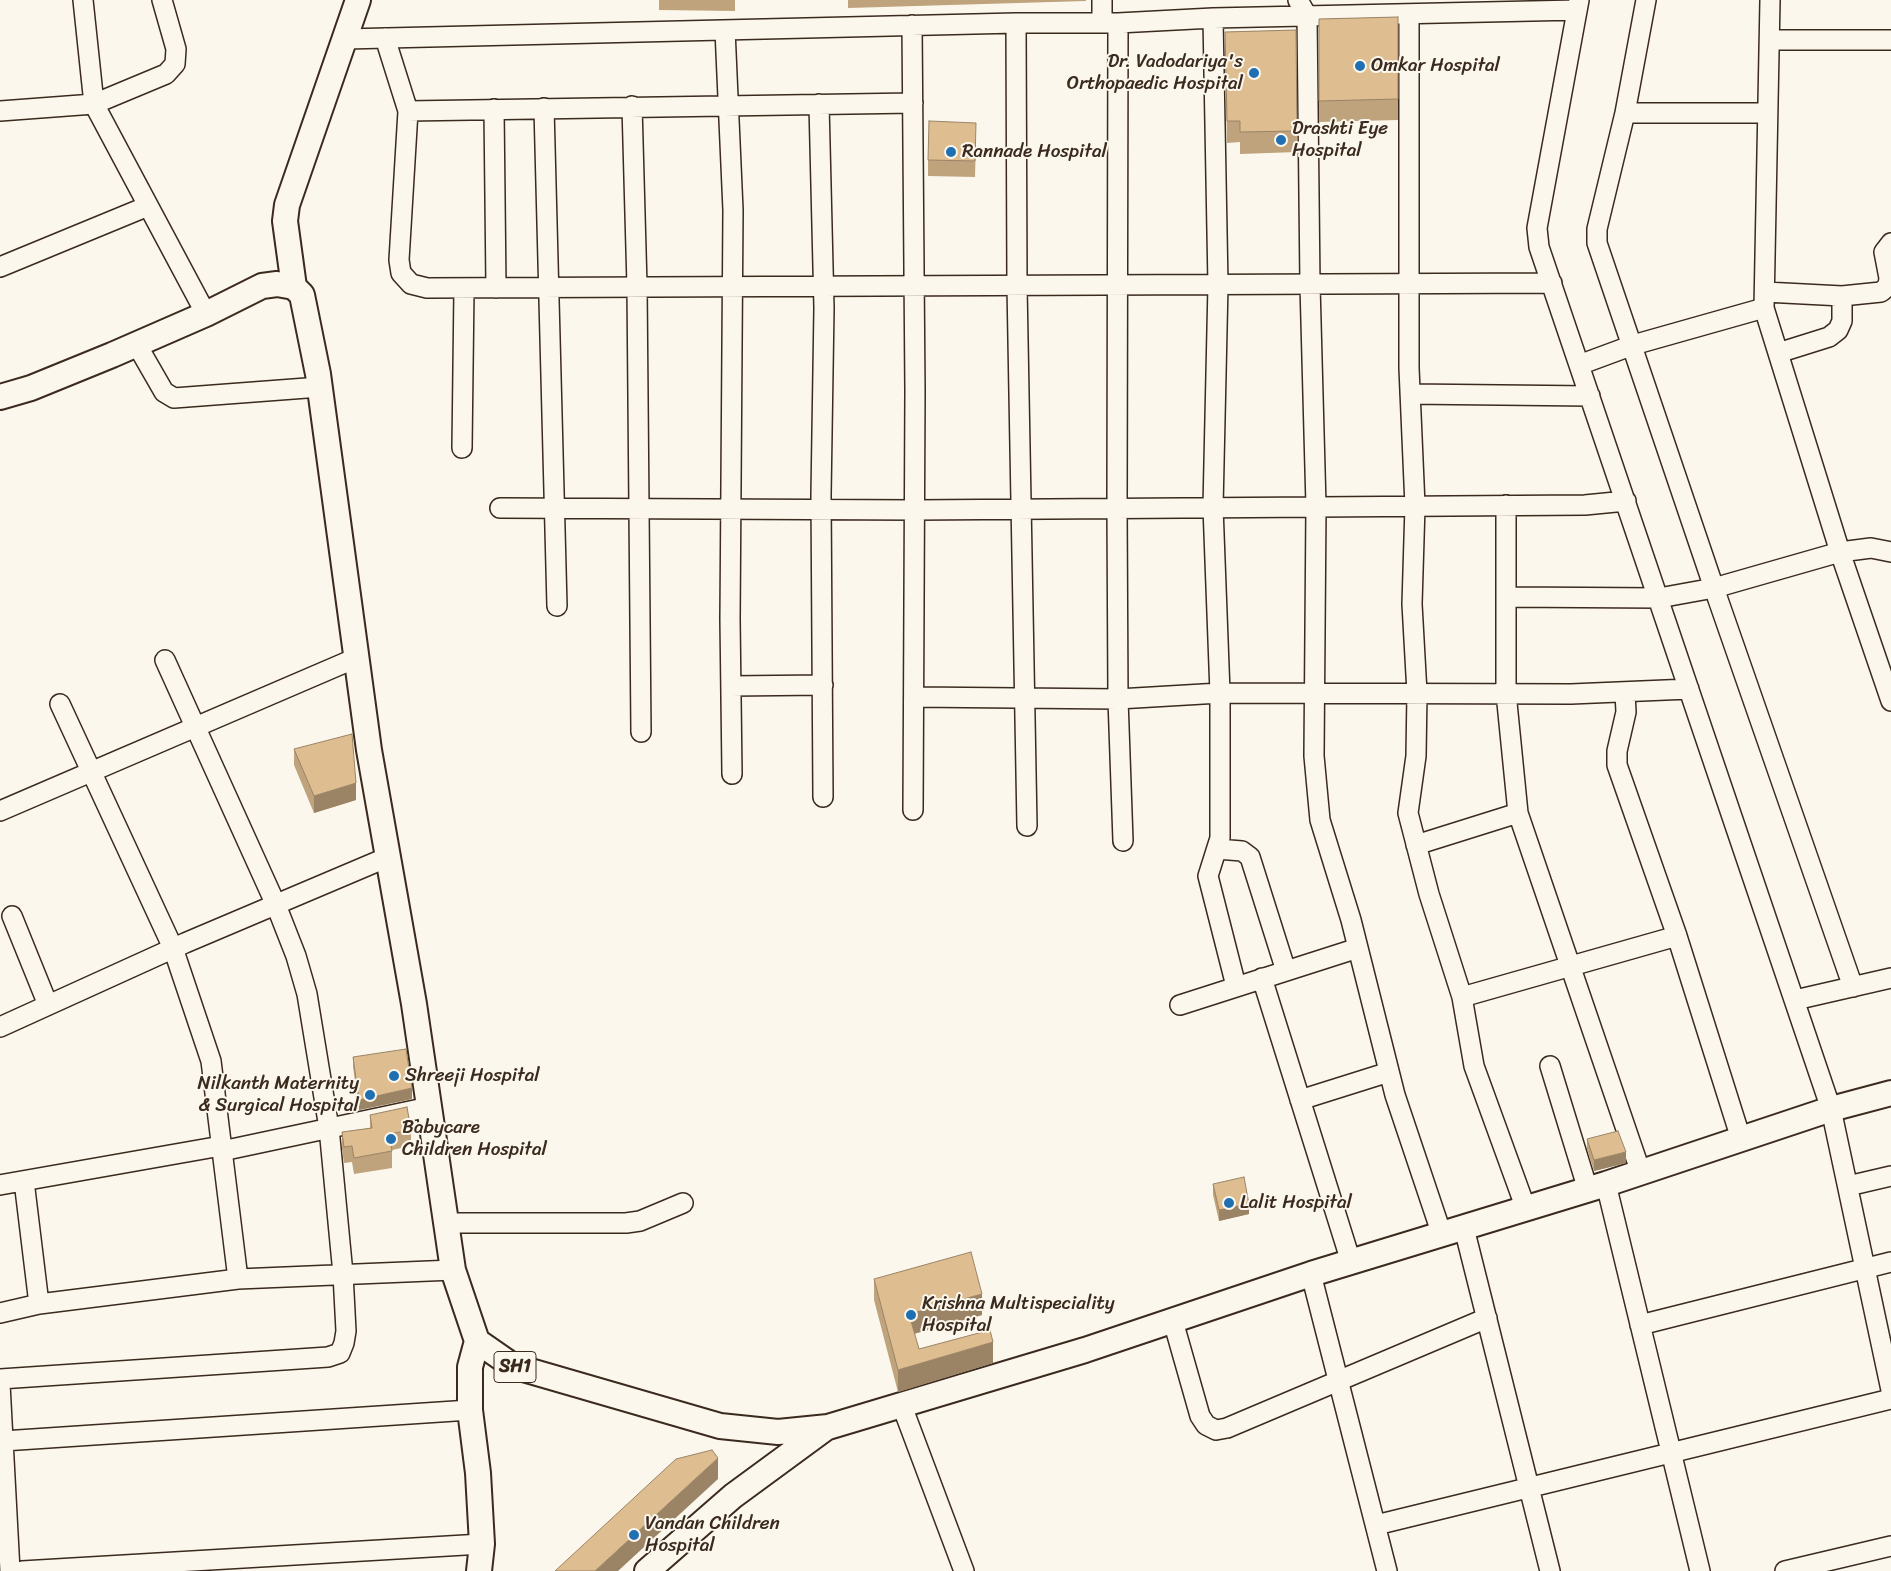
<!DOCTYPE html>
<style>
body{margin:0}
canvas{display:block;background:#fbf7ec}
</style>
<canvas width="1891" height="1571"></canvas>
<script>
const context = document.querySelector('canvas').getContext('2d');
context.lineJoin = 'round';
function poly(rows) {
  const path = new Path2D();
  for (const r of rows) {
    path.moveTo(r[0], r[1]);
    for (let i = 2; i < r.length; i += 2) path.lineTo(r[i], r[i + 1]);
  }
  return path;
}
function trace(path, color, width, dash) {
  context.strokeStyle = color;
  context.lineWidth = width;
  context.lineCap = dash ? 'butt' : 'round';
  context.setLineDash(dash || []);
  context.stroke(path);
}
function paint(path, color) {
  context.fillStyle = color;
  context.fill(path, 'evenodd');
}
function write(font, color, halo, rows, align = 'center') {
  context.font = font + ' Sriracha,sans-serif';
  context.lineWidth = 4;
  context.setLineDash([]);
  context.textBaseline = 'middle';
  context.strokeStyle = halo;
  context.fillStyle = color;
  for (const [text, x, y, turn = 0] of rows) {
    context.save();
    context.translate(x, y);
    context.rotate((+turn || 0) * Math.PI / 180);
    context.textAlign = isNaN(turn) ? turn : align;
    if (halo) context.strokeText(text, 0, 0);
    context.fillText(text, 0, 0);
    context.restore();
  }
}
const minor = poly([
 [83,0,94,104,206,314],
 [1298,0,1307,16,1310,285,1316,506,1314,756,1320,820,1351,920,1395,1095,1442,1235],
 [1579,0,1537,228,1539,247,1831,1109,1891,1390],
 [1646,0,1625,113,1597,229,1597,243,1714,588,1840,552,1871,548,1891,552],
 [1409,14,1409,368,1415,506,1412,604,1417,693,1416,756,1408,813,1429,894,1462,997,1474,1066,1526,1209],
 [1213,18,1218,285,1213,507,1220,693,1220,838,1208,876,1236,986],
 [1016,23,1017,286,1027,826],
 [1102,23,1102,0],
 [1118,23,1117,507,1118,699,1123,841],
 [912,25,915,391,913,810],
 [725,30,733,210,730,619,732,774],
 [385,38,408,111,399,260,401,273,411,284,427,288,1552,283],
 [345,39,1016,23,1118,23,1213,18,1577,10],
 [1770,40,1891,40],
 [819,104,824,308,821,495,823,797],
 [632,106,637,286,641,732],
 [544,108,557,606],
 [494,109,496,288],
 [0,111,94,104,166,74,175,64,176,49,162,0],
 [408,111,913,103],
 [1625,113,1767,113],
 [0,267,148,206],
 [1765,292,1842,296,1881,292,1888,286,1889,278,1884,252,1891,243],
 [1764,308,1770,0],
 [137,345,164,392,174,398,320,387],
 [1778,353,1829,337,1838,330,1842,321,1842,296],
 [1579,365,1633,345,1764,308,1840,552,1891,701],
 [1410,394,1590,396],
 [462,448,464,289],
 [1506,505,1506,693,1518,813,1641,1173],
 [500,508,915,510,1585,505,1626,501],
 [1506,597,1659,598,1714,588,1853,987],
 [731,686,823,685],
 [1625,692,1626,712,1617,751,1617,765,1677,936,1741,1139],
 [915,697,1118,699,1220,693,1571,694,1689,689],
 [60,704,173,948,211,1061,238,1279],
 [0,811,356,658],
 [1416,845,1518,813],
 [1217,849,1242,851,1250,857,1286,971],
 [12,916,48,1005],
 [1262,978,1351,1262],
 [1462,997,1677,936],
 [1795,1000,1891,978],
 [1180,1005,1358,948],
 [0,1027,185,943,388,857],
 [1550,1066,1588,1190],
 [1300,1100,1389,1072],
 [222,1151,429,1107],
 [24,1181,39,1304],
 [1606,1184,1700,1571],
 [0,1185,221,1146],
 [1848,1186,1891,1176],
 [446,1223,626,1223,640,1221,683,1203],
 [1464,1228,1550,1571],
 [1311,1274,1387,1571],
 [0,1313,39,1304,238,1279,453,1270],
 [1173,1321,1200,1416,1206,1425,1216,1430,1227,1428,1487,1318],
 [1640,1325,1891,1262],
 [0,1379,328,1357,340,1353,344,1343,346,1331,343,1274,329,1128,307,994,296,956,276,905,165,660],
 [0,1384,10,1571],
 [902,1406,964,1571],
 [3,1441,470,1410],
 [1376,1525,1891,1399],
 [22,1571,482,1544],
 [1785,1571,1891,1546]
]);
const major = poly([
 [294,287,285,221,287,205,358,0],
 [0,397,31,388,112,355,206,314,262,286,277,284,294,287,302,295,318,374,369,750,414,1004,453,1270,477,1341,513,1366,720,1426,778,1432,828,1427,1085,1350,1311,1274,1606,1184,1831,1109,1891,1093],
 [477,1341,470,1367,470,1410,478,1473,482,1544,479,1571],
 [647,1571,733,1496,827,1427]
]);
trace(minor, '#3b2a1e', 22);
trace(major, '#3b2a1e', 28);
trace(minor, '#fbf7ec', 19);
trace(major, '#fbf7ec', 24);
paint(poly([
 [659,0,735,0,735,11,659,10],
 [848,0,1086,0,1086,1,848,8],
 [1398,17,1398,120,1319,122,1319,19],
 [1296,30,1297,152,1240,154,1240,142,1227,143,1225,32],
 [976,139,975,177,928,176,928,160],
 [294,749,356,800,314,813,294,765],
 [353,1057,412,1099,359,1110,353,1067],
 [370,1115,411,1130,411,1146,392,1150,392,1168,354,1174,352,1162,344,1163,342,1149,342,1132,370,1128],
 [1587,1139,1626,1163,1594,1171,1587,1149],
 [1213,1184,1249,1214,1219,1221,1213,1195],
 [874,1279,982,1315,914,1334,919,1349,993,1363,898,1392,874,1300]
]), '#bfa37d');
paint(poly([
 [356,783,356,800,314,813,314,796],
 [412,1088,412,1099,359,1110,359,1100],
 [1626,1152,1626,1163,1594,1171,1594,1160],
 [1249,1204,1249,1214,1219,1221,1219,1210],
 [982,1294,982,1315,909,1335,909,1314],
 [993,1342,993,1363,898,1392,898,1370],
 [718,1458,718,1479,618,1571,595,1571]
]), '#9b8466');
const building = poly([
 [1398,17,1398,99,1319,101,1319,19,1398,17],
 [1296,30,1297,131,1240,132,1240,121,1227,121,1225,32,1296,30],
 [929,121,976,123,975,161,928,160,929,121],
 [352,734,356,783,314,796,294,749,352,734],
 [406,1049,412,1088,359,1100,353,1057,406,1049],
 [407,1107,411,1130,389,1134,392,1151,354,1158,352,1146,344,1147,342,1132,372,1128,370,1115,407,1107],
 [1618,1131,1626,1152,1594,1160,1587,1139,1618,1131],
 [1244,1177,1249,1204,1219,1210,1213,1184,1244,1177],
 [971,1252,982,1294,909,1314,919,1349,990,1330,993,1342,898,1370,874,1279,971,1252],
 [712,1450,718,1458,595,1571,555,1571,676,1459,712,1450]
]);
paint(building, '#debd91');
trace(building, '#9b8466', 1);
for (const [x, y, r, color] of [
 [1360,66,6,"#1f6fb2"],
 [1254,73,6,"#1f6fb2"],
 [1281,140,6,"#1f6fb2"],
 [951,152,6,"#1f6fb2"],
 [394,1076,6,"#1f6fb2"],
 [370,1095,6,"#1f6fb2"],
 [391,1139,6,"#1f6fb2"],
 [1229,1203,6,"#1f6fb2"],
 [911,1315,6,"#1f6fb2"],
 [634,1535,6,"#1f6fb2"]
]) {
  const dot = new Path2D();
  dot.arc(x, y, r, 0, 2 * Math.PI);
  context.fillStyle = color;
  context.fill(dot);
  trace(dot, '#fbf7ec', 2);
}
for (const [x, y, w] of [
 [515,1367,42]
]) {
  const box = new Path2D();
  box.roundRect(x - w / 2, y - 15.5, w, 31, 4);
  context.fillStyle = '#fbf7ec';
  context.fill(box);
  trace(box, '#3b2a1e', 1);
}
write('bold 18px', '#3b2a1e', null, [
 ["SH1",515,1367]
]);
write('19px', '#3b2a1e', '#fbf7ec', [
 ["Dr. Vadodariya's",1243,62,"right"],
 ["Orthopaedic Hospital",1243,84,"right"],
 ["Omkar Hospital",1371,66],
 ["Drashti Eye",1292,129],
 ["Hospital",1292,151],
 ["Rannade Hospital",962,152],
 ["Shreeji Hospital",405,1076],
 ["Nilkanth Maternity",359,1084,"right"],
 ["& Surgical Hospital",359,1106,"right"],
 ["Babycare",402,1128],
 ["Children Hospital",402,1150],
 ["Lalit Hospital",1240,1203],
 ["Krishna Multispeciality",922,1304],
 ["Hospital",922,1326],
 ["Vandan Children",645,1524],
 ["Hospital",645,1546]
], 'left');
</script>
